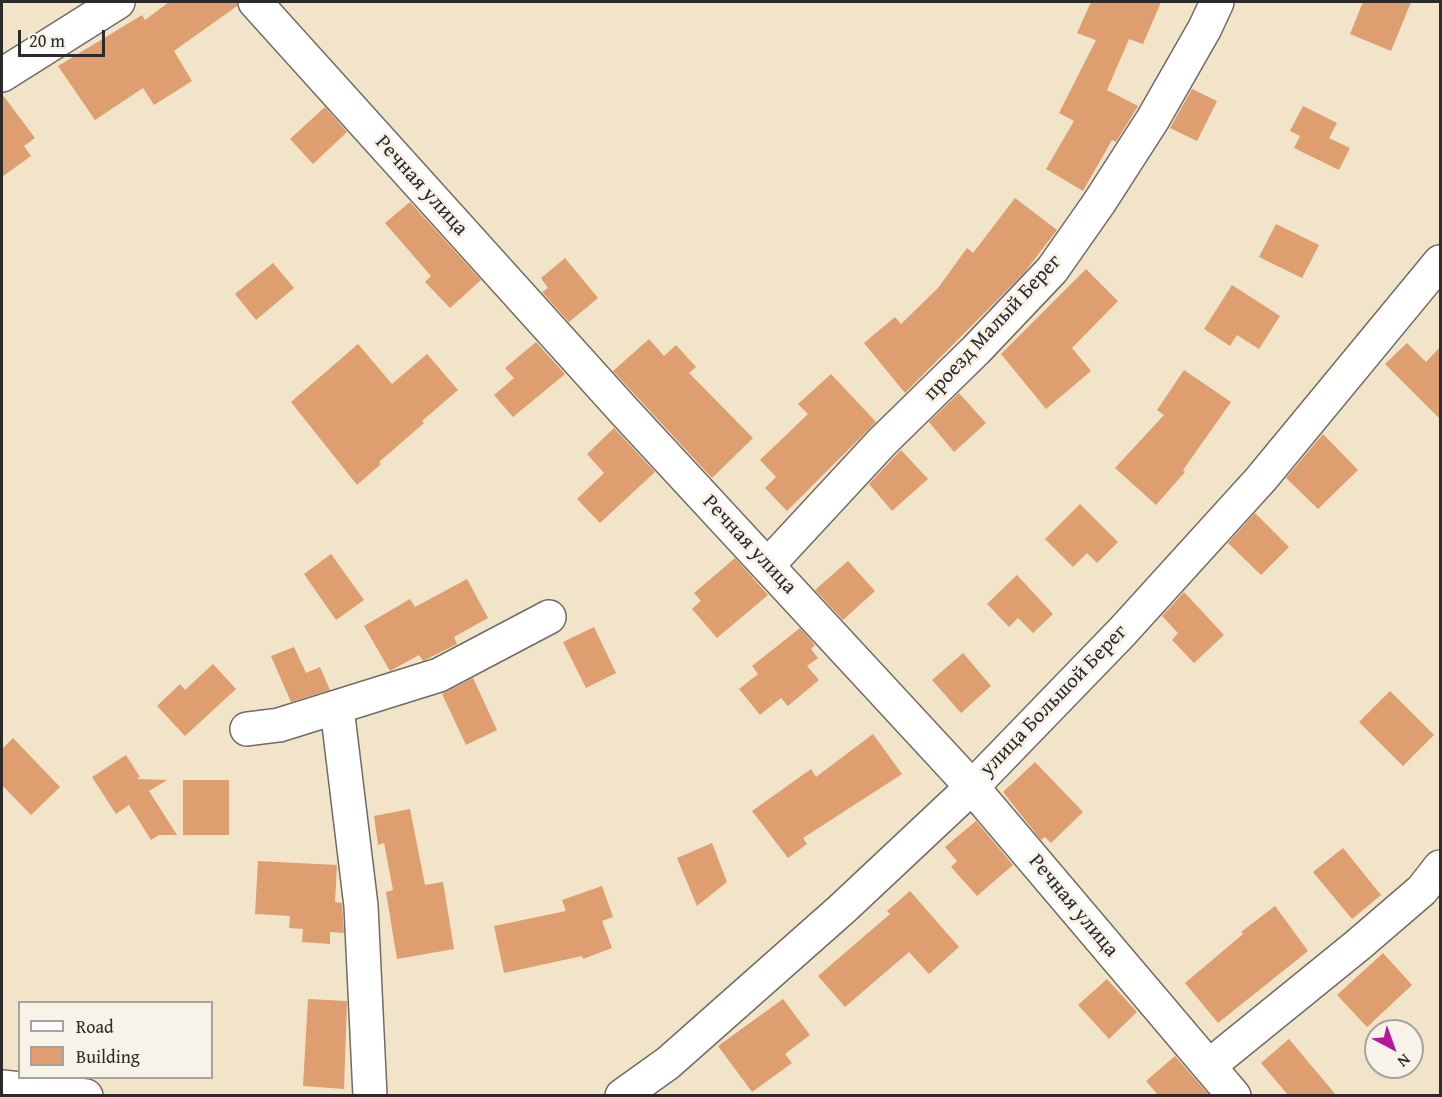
<!DOCTYPE html>
<meta charset="utf-8">
<style>
body{margin:0}
#map{position:relative;width:1442px;height:1097px;overflow:hidden;background:#f1e4c9;font-family:"Gentium Book Plus",serif}
canvas{display:block}
.frame{position:absolute;inset:0;border:3px solid #2b2b2b;pointer-events:none}
.legend{position:absolute;left:18px;top:1001px;width:195px;height:78px;box-sizing:border-box;background:#f7f3e8;border:2px solid #a5a39c;margin:0;padding:8px 10px;list-style:none;font-size:18px;color:#2b2b2b}
.legend li{display:flex;align-items:center;gap:12px;height:30px}
.legend b{width:30px;border:2px solid #a5a39c}
.north{position:absolute;left:1364px;top:1019px;width:60px;height:60px;box-sizing:border-box;background:#f7f3e8;border:2px solid #a5a39c;border-radius:50%;rotate:139deg;font-size:16px;font-weight:700;line-height:24px;text-align:center;color:#2b2b2b}
.north::after{content:'';display:block;margin:auto;width:21px;height:27px;background:#b5179e;clip-path:polygon(50% 0,100% 100%,50% 72%,0 100%)}
.scale{position:absolute;left:18px;top:30px;width:87px;height:27px;box-sizing:border-box;border:3px solid #2b2b2b;border-top:0;padding-left:8px;font-size:18px;line-height:21px;white-space:nowrap;color:#2b2b2b;-webkit-text-stroke:4px #f7f3e8;paint-order:stroke}
</style>
<div id="map">
<canvas width="1442" height="1097"></canvas>
<div class="frame"></div>
<ul class="legend">
<li><b style="height:8px;background:#fff"></b>Road</li>
<li><b style="height:16px;background:#de9e70"></b>Building</li>
</ul>
<div class="north">N</div>
<div class="scale">20 m</div>
</div>
<script>
const context = document.querySelector('canvas').getContext('2d');
context.lineJoin = 'round';
function paint(path, color) {
  context.fillStyle = color;
  context.fill(path, 'evenodd');
}
function poly(rows) {
  const path = new Path2D();
  for (const r of rows) {
    path.moveTo(r[0], r[1]);
    for (let i = 2; i < r.length; i += 2) path.lineTo(r[i], r[i + 1]);
  }
  return path;
}
function trace(path, color, width, dash) {
  context.strokeStyle = color;
  context.lineWidth = width;
  context.lineCap = dash ? 'butt' : 'round';
  context.setLineDash(dash || []);
  context.stroke(path);
}
function write(font, color, halo, rows, align = 'center') {
  context.font = font + ' "Gentium Book Plus",serif';
  context.lineWidth = 6;
  context.setLineDash([]);
  context.textBaseline = 'middle';
  context.strokeStyle = halo;
  context.fillStyle = color;
  for (const [text, x, y, turn = 0] of rows) {
    context.save();
    context.translate(x, y);
    context.rotate((+turn || 0) * Math.PI / 180);
    context.textAlign = isNaN(turn) ? turn : align;
    if (halo) context.strokeText(text, 0, 0);
    context.fillText(text, 0, 0);
    context.restore();
  }
}
paint(poly([
 [169,2,237,2,237,6,174,51,192,81,154,105,143,88,95,120,58,66,142,15,145,20],
 [1091,2,1161,2,1143,44,1129,39,1107,90,1138,106,1116,142,1112,140,1083,191,1046,169,1074,121,1059,113,1096,40,1077,33],
 [1363,2,1411,2,1391,51,1350,34],
 [1192,89,1217,101,1197,141,1170,128],
 [2,94,35,138,24,146,31,156,2,177],
 [1303,106,1337,123,1329,138,1350,148,1339,170,1294,148,1300,136,1290,131],
 [325,107,347,132,313,164,290,139],
 [1015,198,1057,230,1024,273,905,393,864,343,895,317,901,324,938,288,967,248,973,253],
 [410,202,481,280,450,308,425,282,431,276,385,223],
 [1276,224,1319,245,1302,278,1259,257],
 [565,258,598,298,569,322,542,292,548,288,541,278],
 [273,263,294,288,256,320,235,294],
 [1086,269,1118,301,1072,348,1091,371,1046,409,1001,354],
 [1232,285,1280,316,1259,349,1237,335,1230,346,1204,329],
 [649,339,664,356,676,345,696,367,689,373,753,438,712,478,613,371],
 [536,342,565,374,513,417,494,395,514,378,505,368],
 [1407,343,1426,362,1440,347,1440,419,1385,364],
 [358,344,392,384,427,354,458,390,422,421,424,423,379,462,381,464,357,485,291,402],
 [1184,370,1231,402,1183,470,1185,472,1156,505,1115,468,1164,415,1157,410],
 [831,374,876,422,787,511,765,488,776,477,760,460,808,414,798,404],
 [959,393,986,423,954,452,929,422],
 [614,428,655,472,600,523,577,499,604,473,587,454],
 [1323,434,1358,470,1318,509,1286,478],
 [901,450,928,479,892,511,869,484],
 [1080,504,1118,542,1097,563,1087,553,1073,567,1045,539],
 [1255,513,1289,547,1261,575,1228,543],
 [331,554,364,600,336,620,304,574],
 [735,558,768,595,717,638,692,609,701,601,694,593],
 [848,561,875,591,843,620,815,590],
 [1017,575,1053,614,1033,633,1018,618,1009,627,987,604],
 [467,579,488,618,454,637,457,644,423,661,419,655,390,671,364,626,410,599,415,607],
 [1184,592,1224,635,1194,663,1172,640,1178,633,1162,616],
 [594,627,616,673,586,688,563,642],
 [800,628,815,645,811,649,818,658,807,666,819,680,788,706,781,698,760,715,739,689,758,674,752,666],
 [294,647,306,673,320,667,330,690,291,702,271,656],
 [963,653,991,686,961,713,932,680],
 [213,664,236,689,185,736,157,706,180,684,185,690],
 [473,678,497,730,466,745,442,694],
 [1390,691,1434,735,1403,766,1359,722],
 [873,734,902,774,803,838,807,844,788,858,752,811,811,769,816,777],
 [13,738,60,787,31,815,2,785,2,749],
 [126,755,140,777,137,779,167,780,149,791,177,835,159,835,151,840,129,805,116,814,92,777],
 [1035,762,1083,812,1051,843,1045,837,1041,840,1003,792],
 [183,780,229,780,229,835,183,835],
 [410,809,425,885,443,882,454,949,397,959,386,892,393,890,384,843,378,845,374,816],
 [976,821,1013,865,977,896,951,867,957,861,945,847],
 [712,843,727,882,697,906,677,858],
 [1343,848,1381,895,1352,919,1313,872],
 [258,861,337,865,335,902,342,903,344,933,330,932,330,944,302,942,303,929,289,928,290,916,255,914],
 [602,886,613,917,602,921,612,948,583,959,582,956,504,973,494,926,566,911,562,900],
 [910,891,959,947,929,974,909,952,845,1007,818,976,890,914,887,911],
 [1275,906,1308,951,1218,1023,1185,983,1243,934,1241,932],
 [1383,953,1412,985,1367,1027,1337,995],
 [1107,979,1137,1012,1109,1039,1078,1005],
 [308,999,347,1001,344,1089,303,1086],
 [783,999,810,1035,785,1054,792,1063,752,1092,718,1046],
 [1289,1039,1336,1095,1288,1095,1261,1063],
 [1175,1056,1209,1095,1158,1095,1146,1081]
]), '#de9e70');
const minor = poly([
 [255,2,625,412,972,787,1234,1096],
 [2,75,118,2],
 [768,565,882,442,976,350,1052,270,1099,203,1153,119,1205,28,1217,2],
 [337,708,361,906,370,1096],
 [247,729,279,725,439,675,549,617],
 [1209,1066,1358,945,1422,890,1440,867],
 [2,1087,86,1096],
 [622,1096,668,1063,842,909,972,787,1122,632,1261,479,1440,262]
]);
trace(minor, '#706c62', 36);
trace(minor, '#fff', 33);
write('21px', '#2b2b2b', '#f7f3e8', [
 ["Речная улица",421,186,48],
 ["проезд Малый Берег",993,328,-47],
 ["Речная улица",749,545,47],
 ["улица Большой Берег",1054,701,-46],
 ["Речная улица",1073,906,50]
]);
</script>
